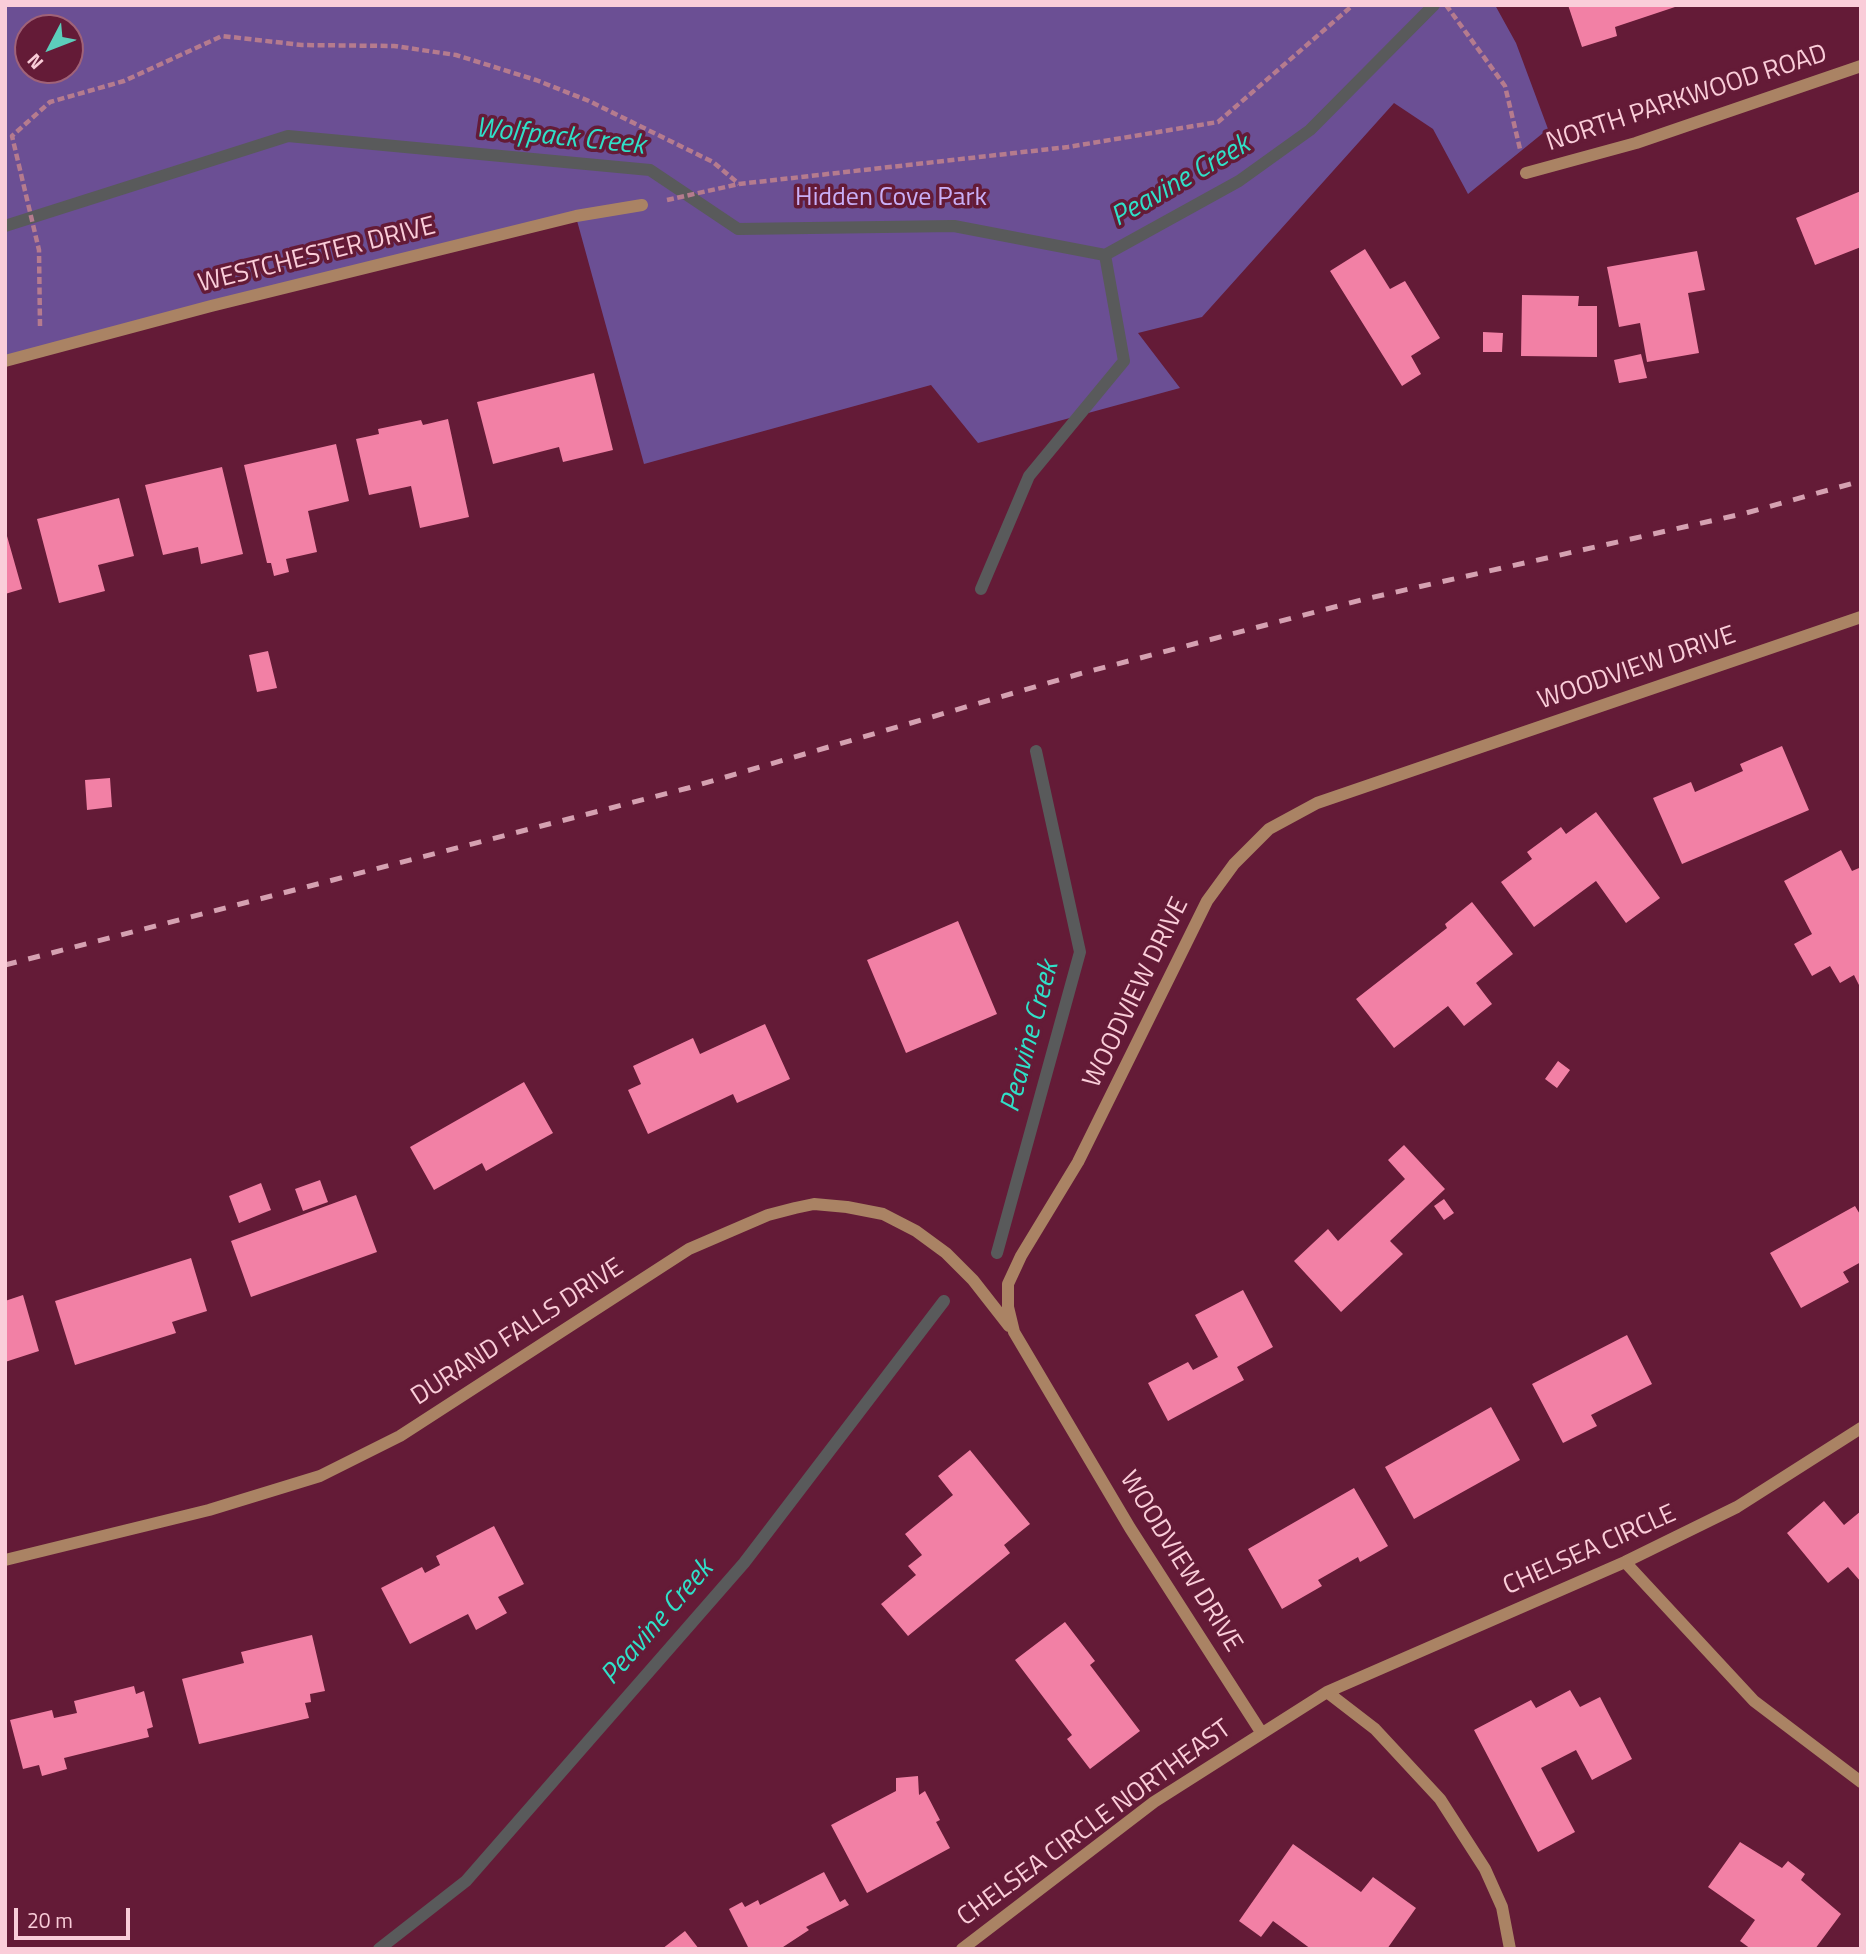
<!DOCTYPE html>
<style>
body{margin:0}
#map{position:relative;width:1866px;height:1954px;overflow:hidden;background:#641b37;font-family:"Titillium Web",sans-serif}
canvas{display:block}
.frame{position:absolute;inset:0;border:7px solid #facdd9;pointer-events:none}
.north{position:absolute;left:14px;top:14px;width:70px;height:70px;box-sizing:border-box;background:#641b37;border:2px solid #a06278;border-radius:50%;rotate:228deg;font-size:19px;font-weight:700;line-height:28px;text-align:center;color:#facdd9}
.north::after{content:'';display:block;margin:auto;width:24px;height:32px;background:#5ccebb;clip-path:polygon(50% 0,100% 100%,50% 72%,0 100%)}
.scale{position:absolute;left:14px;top:1908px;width:116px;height:32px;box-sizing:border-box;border:4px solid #facdd9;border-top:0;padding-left:9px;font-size:21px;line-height:24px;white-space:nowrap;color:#facdd9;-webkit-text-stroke:5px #641b37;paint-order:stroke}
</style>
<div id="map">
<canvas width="1866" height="1954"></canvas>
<div class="frame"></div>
<div class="north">N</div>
<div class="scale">20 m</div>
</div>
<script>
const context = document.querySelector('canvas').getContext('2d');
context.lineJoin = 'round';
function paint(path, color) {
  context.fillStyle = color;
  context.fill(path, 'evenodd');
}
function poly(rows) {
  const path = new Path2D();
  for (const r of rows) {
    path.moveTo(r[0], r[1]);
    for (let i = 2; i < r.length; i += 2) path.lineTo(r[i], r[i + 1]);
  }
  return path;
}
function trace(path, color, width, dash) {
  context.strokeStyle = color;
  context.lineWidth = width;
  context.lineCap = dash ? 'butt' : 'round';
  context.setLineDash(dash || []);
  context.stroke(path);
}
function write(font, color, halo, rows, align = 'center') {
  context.font = font + ' "Titillium Web",sans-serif';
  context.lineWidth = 7;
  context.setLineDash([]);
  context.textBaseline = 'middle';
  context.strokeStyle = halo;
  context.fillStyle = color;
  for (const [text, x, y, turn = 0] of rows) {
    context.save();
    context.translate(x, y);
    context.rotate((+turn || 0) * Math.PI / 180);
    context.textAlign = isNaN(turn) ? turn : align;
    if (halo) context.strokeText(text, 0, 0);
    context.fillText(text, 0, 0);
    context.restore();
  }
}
paint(poly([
 [5,5,1495,5,1516,43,1548,129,1468,194,1433,129,1394,103,1202,317,1138,333,1180,388,978,443,931,385,644,464,576,217,5,360],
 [28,28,70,28,70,70,28,70]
]), '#6b4f94');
trace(poly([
 [5,226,288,136,650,170,738,229,954,226,1105,255],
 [981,589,1029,476,1124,361,1105,255,1239,181,1310,130,1434,5],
 [997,1253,1080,952,1036,751],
 [379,1949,466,1881,744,1563,944,1301]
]), '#595a5b', 12);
paint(poly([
 [1568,5,1678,5,1678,6,1615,27,1617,36,1582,47],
 [1861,191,1861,247,1815,265,1796,218],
 [1365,249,1390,289,1405,281,1440,338,1411,356,1421,374,1402,386,1330,271],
 [1697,251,1705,290,1688,293,1699,353,1647,362,1640,323,1619,327,1607,267],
 [1522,295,1579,296,1578,306,1597,306,1597,357,1521,356],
 [1483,332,1503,333,1502,352,1483,352],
 [1641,354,1647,378,1619,383,1614,360],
 [594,373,613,450,563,462,559,447,493,464,477,402],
 [448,419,469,517,420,528,411,486,369,495,356,439,379,434,378,429,421,420,423,425],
 [336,444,349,501,308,511,317,552,286,559,289,572,274,576,271,563,267,563,244,465],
 [222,467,243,554,201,564,198,547,163,555,145,485],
 [119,498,134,556,98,565,105,591,59,603,37,519],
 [5,529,22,589,5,594],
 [268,651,277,688,257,692,249,655],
 [1782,746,1809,810,1682,864,1653,798,1691,782,1695,792,1743,771,1740,764],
 [110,778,112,807,87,810,85,780],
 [1596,812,1660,898,1626,923,1596,881,1534,927,1501,882,1532,859,1527,852,1561,827,1566,834],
 [1841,850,1852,871,1859,868,1861,871,1861,989,1854,975,1840,983,1830,966,1812,976,1794,944,1812,934,1784,881],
 [1472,902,1513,954,1476,983,1492,1004,1464,1026,1448,1006,1394,1048,1356,999,1447,928,1445,924],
 [958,921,997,1014,906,1053,867,960],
 [765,1024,790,1079,737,1103,733,1094,648,1134,628,1090,641,1084,633,1066,693,1038,700,1054],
 [1558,1061,1570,1070,1557,1088,1545,1079],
 [524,1082,553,1133,486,1171,482,1163,434,1190,410,1147],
 [1404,1145,1445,1189,1390,1241,1403,1254,1341,1312,1294,1261,1328,1229,1338,1241,1405,1179,1388,1160],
 [320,1180,328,1202,303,1211,295,1189],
 [261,1183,271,1210,239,1223,229,1196],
 [356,1195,377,1252,251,1297,231,1241],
 [1444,1199,1454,1213,1444,1220,1434,1206],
 [1855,1206,1861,1216,1861,1262,1843,1272,1849,1282,1801,1308,1770,1253],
 [191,1258,207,1311,172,1322,176,1333,75,1365,55,1301],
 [1243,1290,1273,1347,1237,1367,1244,1380,1168,1421,1148,1383,1188,1362,1193,1370,1218,1357,1195,1315],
 [23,1295,39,1351,5,1362,5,1301],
 [1627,1335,1652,1384,1591,1415,1597,1426,1563,1443,1532,1384],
 [1491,1407,1520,1460,1414,1519,1385,1467],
 [970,1450,1030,1524,1004,1545,1010,1553,908,1636,881,1604,916,1575,908,1566,922,1555,905,1534,953,1495,938,1476],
 [1354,1488,1388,1546,1360,1562,1358,1557,1318,1580,1322,1586,1282,1609,1248,1549],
 [1824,1501,1844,1525,1861,1511,1861,1582,1848,1567,1828,1583,1787,1533],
 [494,1526,524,1584,498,1597,507,1613,476,1630,468,1614,410,1644,381,1588,422,1567,425,1573,440,1565,436,1556],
 [1065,1622,1095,1661,1090,1665,1140,1731,1090,1769,1067,1739,1072,1735,1015,1660],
 [312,1635,325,1691,310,1694,311,1702,305,1703,309,1718,199,1744,182,1679,244,1663,241,1652],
 [134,1686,136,1694,144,1691,153,1727,147,1729,149,1737,64,1758,67,1769,42,1776,39,1765,23,1769,10,1720,52,1710,54,1718,77,1713,74,1701],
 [1570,1690,1580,1707,1600,1697,1632,1759,1592,1780,1576,1750,1541,1768,1575,1832,1538,1852,1474,1730,1531,1700,1536,1708],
 [918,1776,919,1795,925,1791,940,1820,936,1822,950,1848,867,1893,831,1825,896,1791,896,1778],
 [1740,1842,1782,1868,1788,1861,1805,1874,1801,1880,1841,1914,1815,1949,1751,1949,1740,1941,1755,1920,1708,1887],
 [1293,1844,1361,1892,1373,1877,1416,1908,1387,1949,1311,1949,1273,1921,1261,1937,1239,1921],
 [824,1872,840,1902,845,1899,849,1905,806,1927,809,1930,780,1949,749,1949,729,1909,742,1902,745,1907,758,1900,760,1905],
 [685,1931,699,1949,662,1949]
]), '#f280a5');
trace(poly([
 [1446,5,1505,86,1520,149],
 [667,200,739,184,1068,147,1218,122,1353,5],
 [40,326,39,250,12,136,50,102,124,81,222,36,302,45,394,46,456,55,536,80,589,101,713,162,739,184]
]), '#b57b8e', 4.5, [7, 3.5]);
trace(poly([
 [1526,173,1636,143,1861,66],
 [5,361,211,306,576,216,642,205],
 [5,1560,209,1510,320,1476,400,1436,689,1249,768,1215,795,1208,814,1204,847,1207,883,1214,916,1231,946,1253,973,1280,1009,1326],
 [1625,1562,1754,1701,1861,1782],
 [1327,1692,1375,1729,1440,1799,1485,1869,1502,1907,1510,1949],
 [1261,1732,1130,1528,1014,1332,1008,1307,1008,1284,1021,1256,1078,1162,1207,901,1234,864,1269,829,1317,803,1861,617],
 [962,1949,1154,1802,1327,1692,1625,1562,1737,1507,1861,1428]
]), '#aa8364', 12);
trace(poly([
 [5,965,688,788,1079,674,1365,599,1746,513,1861,481]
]), '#d5a1b1', 5, [12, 12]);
write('26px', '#facdd9', '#641b37', [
 ["NORTH PARKWOOD ROAD",1687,99,-18],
 ["WESTCHESTER DRIVE",317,256,-14],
 ["WOODVIEW DRIVE",1637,669,-19],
 ["WOODVIEW DRIVE",1137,993,-64],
 ["DURAND FALLS DRIVE",518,1333,-33],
 ["CHELSEA CIRCLE",1590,1551,-24],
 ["WOODVIEW DRIVE",1180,1562,58],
 ["CHELSEA CIRCLE NORTHEAST",1095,1824,-36]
]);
write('26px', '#c9aff7', '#641b37', [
 ["Hidden Cove Park",891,199]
]);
write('italic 28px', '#30e0c8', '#641b37', [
 ["Wolfpack Creek",560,138,6],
 ["Peavine Creek",1181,182,-30],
 ["Peavine Creek",1031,1037,-75],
 ["Peavine Creek",658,1623,-49]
]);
</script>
